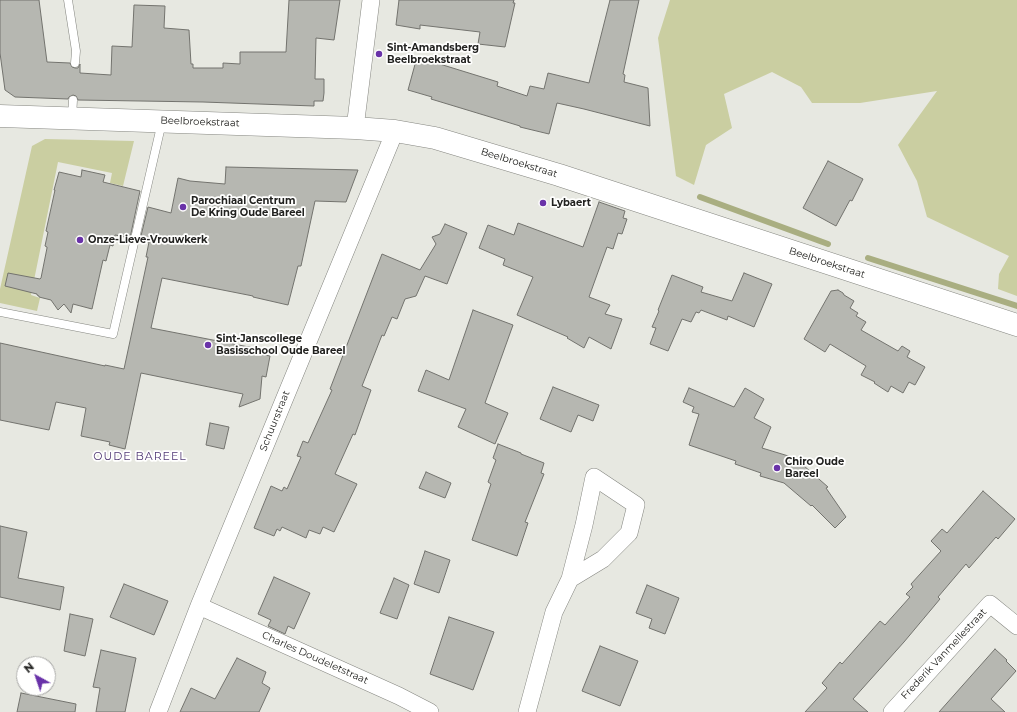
<!DOCTYPE html>
<style>
body{margin:0}
#map{position:relative;width:1017px;height:712px;overflow:hidden;background:#e7e8e1;font-family:Montserrat,sans-serif}
canvas{display:block}
.north{position:absolute;left:16px;top:656px;width:40px;height:40px;box-sizing:border-box;background:#fffffe;border:1px solid #a7a7a5;border-radius:50%;rotate:320deg;font-size:11px;font-weight:700;line-height:16px;text-align:center;color:#222220}
.north::after{content:'';display:block;margin:auto;width:14px;height:18px;background:#6932a8;clip-path:polygon(50% 0,100% 100%,50% 72%,0 100%)}
</style>
<div id="map">
<canvas width="1017" height="712"></canvas>
<div class="north">N</div>
</div>
<script>
const context = document.querySelector('canvas').getContext('2d');
context.lineJoin = 'round';
function paint(path, color) {
  context.fillStyle = color;
  context.fill(path, 'evenodd');
}
function poly(rows) {
  const path = new Path2D();
  for (const r of rows) {
    path.moveTo(r[0], r[1]);
    for (let i = 2; i < r.length; i += 2) path.lineTo(r[i], r[i + 1]);
  }
  return path;
}
function trace(path, color, width, dash) {
  context.strokeStyle = color;
  context.lineWidth = width;
  context.lineCap = dash ? 'butt' : 'round';
  context.setLineDash(dash || []);
  context.stroke(path);
}
function write(font, color, halo, rows, align = 'center') {
  context.font = font + ' Montserrat,sans-serif';
  context.lineWidth = 3.5;
  context.setLineDash([]);
  context.textBaseline = 'middle';
  context.strokeStyle = halo;
  context.fillStyle = color;
  for (const [text, x, y, turn = 0] of rows) {
    context.save();
    context.translate(x, y);
    context.rotate((+turn || 0) * Math.PI / 180);
    context.textAlign = isNaN(turn) ? turn : align;
    if (halo) context.strokeText(text, 0, 0);
    context.fillText(text, 0, 0);
    context.restore();
  }
}
paint(poly([
 [670,0,1017,0,1017,296,998,289,999,274,1009,256,927,217,917,181,898,145,937,91,860,103,812,103,801,87,772,72,724,94,732,128,706,145,694,185,676,176,658,38],
 [45,139,134,141,123,186,110,183,112,173,58,162,31,295,40,298,37,311,0,303,0,289,32,146]
]), '#cacea1');
trace(poly([
 [700,197,828,244],
 [868,258,1017,306]
]), '#a9ae81', 6);
const building = poly([
 [0,0,39,0,47,62,70,63,72,67,75,68,78,68,80,64,80,73,111,75,112,46,132,47,134,5,165,6,164,28,189,30,191,64,193,64,193,68,223,68,223,63,240,64,240,52,286,52,289,0,340,0,334,40,316,38,315,79,324,79,324,93,323,101,314,101,314,106,203,102,78,100,76,96,73,95,69,97,68,99,15,97,5,90,0,53,0,0],
 [399,0,514,0,513,3,515,3,505,47,478,44,480,32,420,25,420,29,396,25,399,0],
 [610,0,639,0,623,74,625,75,624,82,648,88,650,126,584,109,557,103,549,134,520,127,520,126,431,99,432,97,408,90,417,57,498,82,497,86,527,96,530,86,544,89,548,73,589,83,610,0],
 [828,161,863,179,852,201,850,200,836,226,803,208,828,161],
 [226,167,358,170,346,202,315,201,301,266,298,266,288,305,253,297,253,296,162,278,151,328,254,348,253,353,270,356,266,377,262,376,260,399,239,407,243,394,141,373,125,449,109,445,110,442,81,436,86,408,56,402,49,430,0,420,0,343,105,366,105,365,124,369,148,257,146,257,149,242,140,240,148,207,171,213,178,178,190,181,225,184,226,167],
 [82,170,105,175,103,182,140,191,130,238,115,235,113,246,110,245,106,261,103,260,92,309,73,304,71,313,64,304,58,310,51,300,39,297,39,296,37,295,37,294,5,286,8,273,40,279,41,278,47,248,47,247,45,246,48,232,46,231,55,190,54,190,59,172,81,177,82,170],
 [599,202,625,211,623,218,627,219,622,234,618,233,613,249,607,247,589,297,610,305,605,314,622,319,611,349,589,337,584,348,567,338,568,337,517,315,533,277,503,265,505,259,479,248,488,225,514,235,518,223,583,247,599,202],
 [445,224,467,233,447,284,425,276,416,296,405,299,397,319,392,317,384,336,382,335,362,386,371,390,355,435,353,434,335,474,357,484,334,532,323,527,320,534,309,530,306,538,282,527,280,531,277,529,274,536,254,528,271,486,282,491,284,487,287,489,301,457,297,456,303,441,308,443,332,390,330,389,382,254,420,270,436,244,432,237,440,234,445,224],
 [744,273,772,284,754,327,728,316,727,320,701,310,699,313,696,312,691,322,682,319,668,351,650,344,656,328,652,327,659,311,658,310,672,275,703,287,701,292,732,301,744,273],
 [838,290,843,293,844,295,854,301,850,308,858,313,856,316,866,322,861,330,898,351,902,346,910,351,907,357,925,367,915,385,909,382,903,393,891,386,888,392,874,383,875,382,861,375,866,366,830,344,825,352,804,339,831,291,838,290],
 [473,310,513,325,485,403,508,413,495,444,458,427,466,409,418,391,426,370,449,380,473,310],
 [553,387,599,405,593,421,578,415,571,432,540,419,553,387],
 [689,388,734,407,745,388,764,399,754,418,771,427,762,448,795,458,828,487,826,488,846,517,835,528,812,505,811,506,784,483,760,476,761,473,735,464,736,461,689,445,699,414,692,412,694,407,683,402,689,388],
 [210,423,229,427,224,449,206,445,210,423],
 [498,444,521,453,521,454,544,463,541,473,544,474,525,522,528,523,517,556,472,540,491,484,488,482,496,460,493,458,498,444],
 [426,472,451,483,445,498,419,488,426,472],
 [983,491,1015,519,998,539,996,537,969,568,966,564,938,597,940,599,904,642,853,699,868,712,805,712,827,688,822,683,840,662,842,664,880,621,885,625,910,597,906,594,913,587,911,584,941,551,931,541,942,529,947,533,983,491],
 [0,526,27,532,18,578,64,587,60,610,0,597,0,526],
 [425,551,450,560,439,593,414,584,425,551],
 [274,577,310,593,294,629,288,626,285,634,268,626,271,620,258,614,274,577],
 [394,578,409,585,397,619,380,613,394,578],
 [124,584,168,601,154,635,110,617,124,584],
 [647,585,679,598,665,634,649,628,652,619,636,613,647,585],
 [70,614,93,619,85,656,64,651,70,614],
 [449,617,494,632,473,690,430,674,449,617],
 [600,646,638,661,620,706,582,691,600,646],
 [995,649,1007,660,1006,661,1016,671,991,699,1005,712,939,712,995,649],
 [101,650,136,658,125,712,96,712,100,688,93,687,101,650],
 [237,658,266,672,262,683,270,688,259,712,180,712,191,688,215,699,237,658],
 [21,693,76,704,75,712,17,712,21,693]
]);
paint(building, '#b6b7b1');
trace(building, '#73736e', 1);
const lane = poly([
 [68,0,76,51,75,63],
 [72,117,73,100],
 [0,312,113,334,162,122]
]);
const street = poly([
 [355,128,371,0],
 [199,606,399,696,430,712],
 [158,712,199,606,395,131],
 [527,712,554,612,570,579,584,525,594,477,636,505,629,533,603,559,570,579],
 [892,712,990,604,1017,626]
]);
const secondary = poly([
 [0,116,355,128,395,131,435,138,559,175,1017,325]
]);
trace(lane, '#858680', 9);
trace(street, '#858680', 18);
trace(secondary, '#858680', 23);
trace(lane, '#fff', 8);
trace(street, '#fff', 17);
trace(secondary, '#fff', 22);
for (const [x, y, r, color] of [
 [379,54,4,"#6932a8"],
 [543,203,4,"#6932a8"],
 [183,207,4,"#6932a8"],
 [80,240,4,"#6932a8"],
 [208,345,4,"#6932a8"],
 [777,468,4,"#6932a8"]
]) {
  const dot = new Path2D();
  dot.arc(x, y, r, 0, 2 * Math.PI);
  context.fillStyle = color;
  context.fill(dot);
  trace(dot, '#fffffe', 1.5);
}
write('bold 10px', '#222220', '#fffffe', [
 ["Sint-Amandsberg",387,48],
 ["Beelbroekstraat",387,60],
 ["Parochiaal Centrum",191,201],
 ["De Kring Oude Bareel",191,213],
 ["Lybaert",551,203],
 ["Onze-Lieve-Vrouwkerk",88,240],
 ["Sint-Janscollege",216,339],
 ["Basisschool Oude Bareel",216,351],
 ["Chiro Oude",785,462],
 ["Bareel",785,474]
], 'left');
write('10px', '#222220', '#fffffe', [
 ["Beelbroekstraat",200,122,2],
 ["Beelbroekstraat",519,163,17],
 ["Beelbroekstraat",827,263,18],
 ["Schuurstraat",275,421,-68],
 ["Frederik Vanmellestraat",944,654,-47],
 ["Charles Doudeletstraat",315,658,24]
]);
context.letterSpacing = '1px';
write('11px', '#513975', '#fffffe', [
 ["OUDE BAREEL",140,457]
]);
context.letterSpacing = '0px';
</script>
